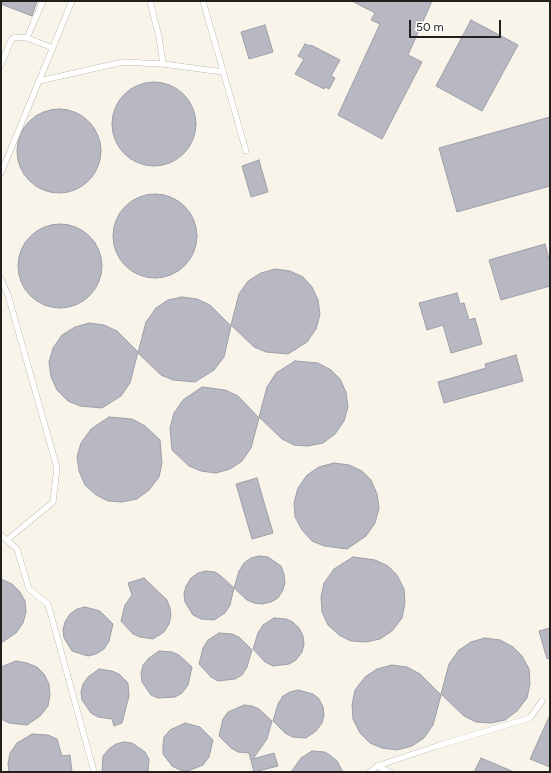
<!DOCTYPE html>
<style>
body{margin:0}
#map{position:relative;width:551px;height:773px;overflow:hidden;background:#f8f4ea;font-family:Figtree,sans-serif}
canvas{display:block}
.frame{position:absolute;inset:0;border:2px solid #22201c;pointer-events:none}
.scale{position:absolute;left:409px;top:20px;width:92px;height:18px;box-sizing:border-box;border:2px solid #22201c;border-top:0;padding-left:5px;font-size:12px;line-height:14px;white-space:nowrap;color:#22201c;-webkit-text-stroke:3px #fff;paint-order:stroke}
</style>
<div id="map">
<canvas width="551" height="773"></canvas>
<div class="frame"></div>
<div class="scale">50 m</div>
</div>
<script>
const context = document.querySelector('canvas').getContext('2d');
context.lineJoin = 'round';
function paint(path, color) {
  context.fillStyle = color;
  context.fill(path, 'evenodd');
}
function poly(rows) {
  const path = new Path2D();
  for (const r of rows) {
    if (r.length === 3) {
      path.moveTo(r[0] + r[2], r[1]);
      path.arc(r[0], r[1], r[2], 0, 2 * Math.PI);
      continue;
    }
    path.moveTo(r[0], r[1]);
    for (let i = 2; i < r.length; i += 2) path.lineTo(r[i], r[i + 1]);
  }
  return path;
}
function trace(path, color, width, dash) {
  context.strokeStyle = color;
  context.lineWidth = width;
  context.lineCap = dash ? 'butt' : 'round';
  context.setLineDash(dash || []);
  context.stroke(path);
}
const building = poly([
 [1,1,37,1,32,16,1,4,1,1],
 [352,1,432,1,408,55,422,62,382,139,338,115,380,24,371,20,375,13,352,1],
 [471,20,518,45,482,111,436,86,471,20],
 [265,25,273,52,249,59,241,32,265,25],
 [305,44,310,46,311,45,340,60,331,76,335,78,329,89,325,87,324,89,295,74,304,59,298,56,305,44],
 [154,124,42],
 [59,151,42],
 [550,117,550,186,457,212,439,148,550,117],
 [259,160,268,192,251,197,242,166,259,160],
 [155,236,42],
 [60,266,42],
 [545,244,550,263,550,286,501,300,489,260,545,244],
 [275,269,290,271,303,277,312,287,318,300,320,314,316,329,307,342,288,354,266,352,254,347,231,325,239,294,248,281,261,273,275,269],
 [457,293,460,304,464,303,469,320,475,318,482,344,451,353,443,325,427,330,419,303,457,293],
 [182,297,197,299,210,305,231,326,224,357,214,370,195,382,173,380,161,375,138,353,146,322,156,308,168,300,182,297],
 [89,323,104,325,117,331,138,352,130,383,121,396,102,408,80,406,68,401,57,390,51,377,49,362,53,348,62,335,75,327,89,323],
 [516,355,523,381,444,403,438,382,486,368,485,364,516,355],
 [295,361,318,363,331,370,340,379,346,392,348,407,344,421,335,434,323,443,308,446,294,445,282,439,259,417,267,387,276,373,295,361],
 [202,387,225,390,238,396,259,418,251,448,242,461,230,469,216,473,201,471,189,466,172,450,170,428,174,413,183,400,202,387],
 [109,417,132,419,145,426,160,440,162,463,159,477,149,490,137,499,122,502,108,501,96,495,85,485,79,471,77,457,81,443,91,429,109,417],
 [334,463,349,465,362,471,371,480,377,494,379,508,375,523,366,536,347,549,324,546,312,541,302,530,295,517,294,503,298,488,307,475,319,467,334,463],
 [257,478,273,533,252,539,236,484,257,478],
 [259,556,268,557,281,566,284,574,285,582,283,590,278,598,271,602,262,604,254,603,247,600,234,588,239,571,244,563,251,558,259,556],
 [353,557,375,560,388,566,397,575,404,589,405,603,402,618,392,631,380,639,366,642,351,641,339,635,328,625,322,612,321,597,324,583,334,569,353,557],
 [206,571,215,572,221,576,234,588,230,605,225,613,214,620,201,619,193,615,185,602,184,594,186,586,191,578,198,573,206,571],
 [144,578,167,600,170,608,171,616,169,624,164,632,153,639,140,637,133,634,121,621,125,605,132,595,128,583,144,578],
 [1,579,12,584,20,592,25,601,26,612,23,623,16,633,1,643,1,579],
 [85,607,100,611,113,624,109,641,104,649,96,654,88,656,72,651,64,638,63,630,65,622,70,614,77,609,85,607],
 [274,618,286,619,293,622,299,628,303,636,304,644,302,652,296,660,289,664,273,666,265,662,253,649,258,633,263,625,274,618],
 [550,628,550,658,547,659,539,631,550,628],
 [219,633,232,634,239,637,252,650,247,667,242,675,235,679,218,681,211,677,199,664,203,648,208,640,219,633],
 [485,638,500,640,513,647,522,656,529,669,530,684,527,698,517,711,505,720,491,723,476,722,464,716,441,694,449,664,459,650,471,642,485,638],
 [159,651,172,652,179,655,192,667,188,685,182,693,175,697,158,698,151,695,142,682,141,673,143,665,149,658,159,651],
 [16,661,27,663,37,667,44,674,49,684,50,695,48,706,40,716,27,725,9,723,1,719,1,667,16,661],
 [392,665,407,667,420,674,441,695,433,725,424,738,412,746,397,750,382,748,370,743,360,733,353,719,352,705,355,690,365,677,377,669,392,665],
 [99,669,112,671,119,674,128,683,129,696,122,723,114,726,112,719,98,717,91,713,82,700,81,692,83,684,88,677,99,669],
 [298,690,313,694,319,699,323,707,324,715,322,723,316,731,306,738,293,737,285,733,273,721,278,704,283,696,290,692,298,690],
 [244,705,252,706,259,709,272,721,267,739,253,759,274,753,278,766,254,772,249,753,238,752,231,748,219,736,223,719,228,712,244,705],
 [550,715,550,767,530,759,550,715],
 [185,723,200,727,213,740,209,757,203,765,188,771,180,770,172,766,163,754,163,745,164,737,170,730,185,723],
 [32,734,48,735,57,739,62,756,70,755,72,772,9,772,8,764,10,753,17,743,32,734],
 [124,742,132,743,145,752,149,759,148,772,102,772,103,756,109,749,116,744,124,742],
 [312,751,325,752,331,756,337,761,343,772,291,772,301,758,312,751],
 [481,758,514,772,474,772,481,758]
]);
paint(building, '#b7b8c2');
trace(building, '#9d9ea8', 1);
const lane = poly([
 [43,1,27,38,53,48],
 [150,1,159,37,163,64],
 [203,1,246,151],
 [1,65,11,40,15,37,27,38],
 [39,81,123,62,163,64,223,72],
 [1,173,72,1],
 [1,279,8,295,57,468,53,502,7,540],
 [1,535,17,549,29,589,48,604,94,772],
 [377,766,390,772],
 [370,772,377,766,437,746,530,718,542,701]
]);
trace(lane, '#9e9a91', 6);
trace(lane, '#fff', 5.5);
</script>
